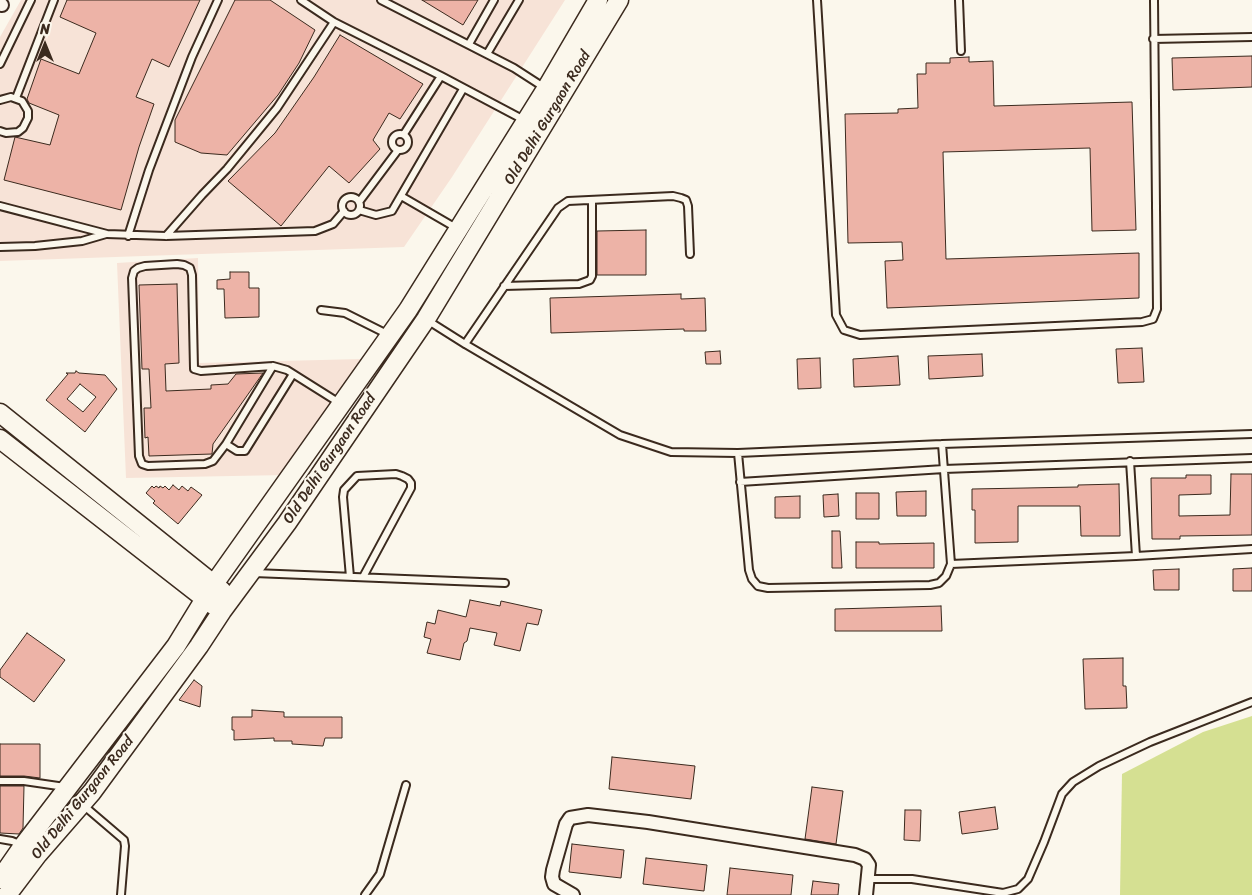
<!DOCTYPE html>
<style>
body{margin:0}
#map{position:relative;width:1252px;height:895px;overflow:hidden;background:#fbf7ec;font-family:Sriracha,sans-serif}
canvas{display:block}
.north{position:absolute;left:20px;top:20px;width:50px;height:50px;-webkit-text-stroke:4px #fbf7ec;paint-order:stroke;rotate:0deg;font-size:14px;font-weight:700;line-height:20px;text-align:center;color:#3b2a1e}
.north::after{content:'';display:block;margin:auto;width:18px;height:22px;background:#3b2a1e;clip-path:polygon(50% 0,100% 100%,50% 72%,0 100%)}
</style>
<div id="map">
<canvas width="1252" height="895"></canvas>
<div class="north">N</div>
</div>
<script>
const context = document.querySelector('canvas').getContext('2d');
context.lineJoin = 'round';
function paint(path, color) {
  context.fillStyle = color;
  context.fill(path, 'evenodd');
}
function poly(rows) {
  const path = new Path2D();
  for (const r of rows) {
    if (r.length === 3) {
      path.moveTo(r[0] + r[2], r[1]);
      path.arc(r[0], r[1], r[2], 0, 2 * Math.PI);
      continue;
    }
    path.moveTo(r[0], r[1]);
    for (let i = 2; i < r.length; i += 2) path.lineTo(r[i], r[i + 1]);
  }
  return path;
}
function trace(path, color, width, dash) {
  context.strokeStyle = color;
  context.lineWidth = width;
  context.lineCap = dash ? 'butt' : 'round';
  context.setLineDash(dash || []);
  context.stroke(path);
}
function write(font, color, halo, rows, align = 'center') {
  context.font = font + ' Sriracha,sans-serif';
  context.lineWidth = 4;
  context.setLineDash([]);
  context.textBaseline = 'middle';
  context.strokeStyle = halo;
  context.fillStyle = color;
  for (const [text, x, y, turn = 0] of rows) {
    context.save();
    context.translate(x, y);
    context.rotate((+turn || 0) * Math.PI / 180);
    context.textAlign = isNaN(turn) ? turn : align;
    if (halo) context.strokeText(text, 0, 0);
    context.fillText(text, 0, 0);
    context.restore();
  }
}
paint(poly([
 [21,0,565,0,452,177,404,247,0,261,0,37],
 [198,258,199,363,362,359,286,475,126,478,117,263]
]), '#f7e3d7');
paint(poly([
 [1252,716,1252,895,1120,895,1122,774,1203,732]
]), '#d5e092');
const building = poly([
 [67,0,200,0,169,67,152,59,136,97,154,104,139,147,121,210,4,180,15,137,50,145,59,115,29,103,27,99,41,59,79,74,96,33,60,17,67,0],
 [235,0,270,0,315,30,299,63,278,95,227,155,201,153,175,142,175,120,235,0],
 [422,0,478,0,463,25,422,0],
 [340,35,423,84,400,119,389,113,373,140,380,149,349,183,329,166,281,226,228,181,275,133,314,77,340,35],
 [1252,56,1252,87,1173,90,1172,58,1252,56],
 [969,57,969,62,993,61,994,106,1132,102,1136,230,1092,231,1090,148,943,152,946,259,1139,253,1139,298,887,308,885,261,903,260,902,242,848,243,845,114,898,113,898,109,918,108,917,74,926,74,926,63,950,63,950,58,969,57],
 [646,230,646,275,597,275,597,231,646,230],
 [230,272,249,272,249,288,259,288,259,317,225,318,224,289,217,289,217,280,230,279,230,272],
 [177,284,179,363,165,364,166,391,211,389,211,385,228,384,236,374,263,373,213,444,212,454,149,456,148,437,145,438,144,408,151,408,149,369,142,369,139,285,177,284],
 [681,294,681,299,705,298,706,331,684,331,684,329,551,333,550,298,681,294],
 [1142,348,1144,382,1118,383,1116,349,1142,348],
 [720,351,721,364,706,364,705,352,720,351],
 [982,354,983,376,929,379,928,356,982,354],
 [898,356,900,385,854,387,853,359,898,356],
 [820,358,821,388,798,389,797,359,820,358],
 [76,371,79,373,105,375,117,389,85,432,46,400,68,374,66,373,75,373,76,371],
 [80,384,96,397,83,412,67,399,80,384],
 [1231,474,1252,474,1252,535,1180,536,1180,539,1152,539,1151,478,1186,478,1186,475,1211,475,1211,494,1179,495,1179,516,1230,515,1231,474],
 [1119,484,1120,536,1081,536,1080,506,1018,506,1018,542,975,543,975,510,972,510,972,489,1078,487,1078,485,1119,484],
 [173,485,179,490,182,486,188,491,191,487,202,495,178,524,153,503,155,501,146,493,152,486,154,488,156,486,159,488,160,486,163,488,165,486,169,490,173,485],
 [926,491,926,516,897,516,896,492,926,491],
 [856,493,879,493,879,519,856,519,856,493],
 [838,494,839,516,824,517,823,495,838,494],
 [800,496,800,518,775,518,775,497,800,496],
 [832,531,840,531,842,568,832,568,832,531],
 [856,542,879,542,879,544,934,543,934,568,856,568,856,542],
 [1252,568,1252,591,1233,591,1233,569,1252,568],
 [1179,569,1179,590,1154,590,1153,570,1179,569],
 [470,600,500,606,501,601,542,610,538,625,527,623,520,651,494,645,497,633,470,628,467,641,464,643,460,660,427,653,431,639,424,637,427,622,435,624,438,610,466,617,470,600],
 [941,606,942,631,835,631,835,609,941,606],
 [27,633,65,660,34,702,0,677,0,670,27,633],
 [1123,658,1123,686,1126,686,1127,708,1085,709,1083,659,1123,658],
 [194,680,202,686,200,707,179,700,194,680],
 [252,710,284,712,284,717,342,717,342,738,325,738,323,746,292,744,292,741,274,741,274,738,234,740,234,730,232,730,232,717,252,717,252,710],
 [0,744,40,744,40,778,24,776,0,776,0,744],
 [612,757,695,766,691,799,609,789,612,757],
 [0,786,24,786,23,828,19,834,0,833,0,786],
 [812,787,843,791,836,844,805,839,812,787],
 [995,807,998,829,962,834,959,812,995,807],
 [905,810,921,810,920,841,904,840,905,810],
 [572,844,624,850,621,878,569,872,572,844],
 [646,858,707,865,704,891,643,884,646,858],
 [730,868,793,875,791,895,727,895,730,868],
 [813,881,839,884,838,895,811,895,813,881]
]);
paint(building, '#edb3a7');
trace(building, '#3b2a1e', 1);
const lane = poly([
 [301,0,334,22,441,76],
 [381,0,514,68,545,88],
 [817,0,836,315,844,330,860,335,1142,322,1153,319,1157,309,1154,0],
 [959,0,961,51],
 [1153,39,1252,37],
 [469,44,494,0],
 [487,54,519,0],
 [0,64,31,0],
 [16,98,54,0],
 [0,100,11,97,22,101,28,111,28,118,23,128,18,132,6,133,0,131],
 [400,142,8],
 [404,134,441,76,524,120],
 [401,196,458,229],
 [351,206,9],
 [359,202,398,150],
 [0,206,107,234,166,236,315,231,333,224,344,211],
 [359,210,376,215,392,211,463,89],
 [128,236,149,170,192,57,218,0],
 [166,236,202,195,227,169,277,108,334,22],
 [0,247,35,246,82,241,106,234],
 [504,286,579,284,590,280,592,276,592,200],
 [321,310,345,313,389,335],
 [427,320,465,344,620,435,671,452,738,453,942,444,1252,434],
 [465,344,558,208,568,201,673,196,681,198,686,200,688,206,690,254],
 [273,366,226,444,213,461,205,464,148,466,142,464,139,456,132,278,134,271,138,268,145,266,177,264,184,265,190,268,192,275,194,369,201,371,273,366,287,370,341,404],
 [226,444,237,451,245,451,293,374],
 [738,453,749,570,752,579,758,586,768,588,930,585,939,583,946,576,951,564,942,444],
 [1130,461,1136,556],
 [740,482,944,469,1252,458],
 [951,564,1136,556,1252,549],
 [254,573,505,583],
 [350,577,343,497,344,490,357,476,396,474,402,476,408,479,411,483,411,488,363,577],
 [0,781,24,781,65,787],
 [83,805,124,840,125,846,121,895],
 [0,839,12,841,22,845],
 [868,879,912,879,1003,893,1018,889,1028,879,1044,842,1062,794,1073,782,1099,766,1150,742,1252,702],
 [365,895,380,874,406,785]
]);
const street = poly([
 [0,3,2,5],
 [573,895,554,884,552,877,553,870,566,824,570,818,588,815,648,822,855,855,865,859,869,865,866,895]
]);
const secondary = poly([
 [0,413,222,591],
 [0,439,213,605],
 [0,879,23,846,176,646,214,584,408,310,546,89,598,0],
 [7,895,38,854,92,792,199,646,222,611,287,523,426,319,619,0]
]);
trace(lane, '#3b2a1e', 10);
trace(street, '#3b2a1e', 16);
trace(secondary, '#3b2a1e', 21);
trace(lane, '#fbf7ec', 6);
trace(street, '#fbf7ec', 12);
trace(secondary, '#fbf7ec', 18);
write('15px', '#3b2a1e', '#fbf7ec', [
 ["Old Delhi Gurgaon Road",548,118,-59],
 ["Old Delhi Gurgaon Road",330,459,-56],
 ["Old Delhi Gurgaon Road",83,798,-51]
]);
</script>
